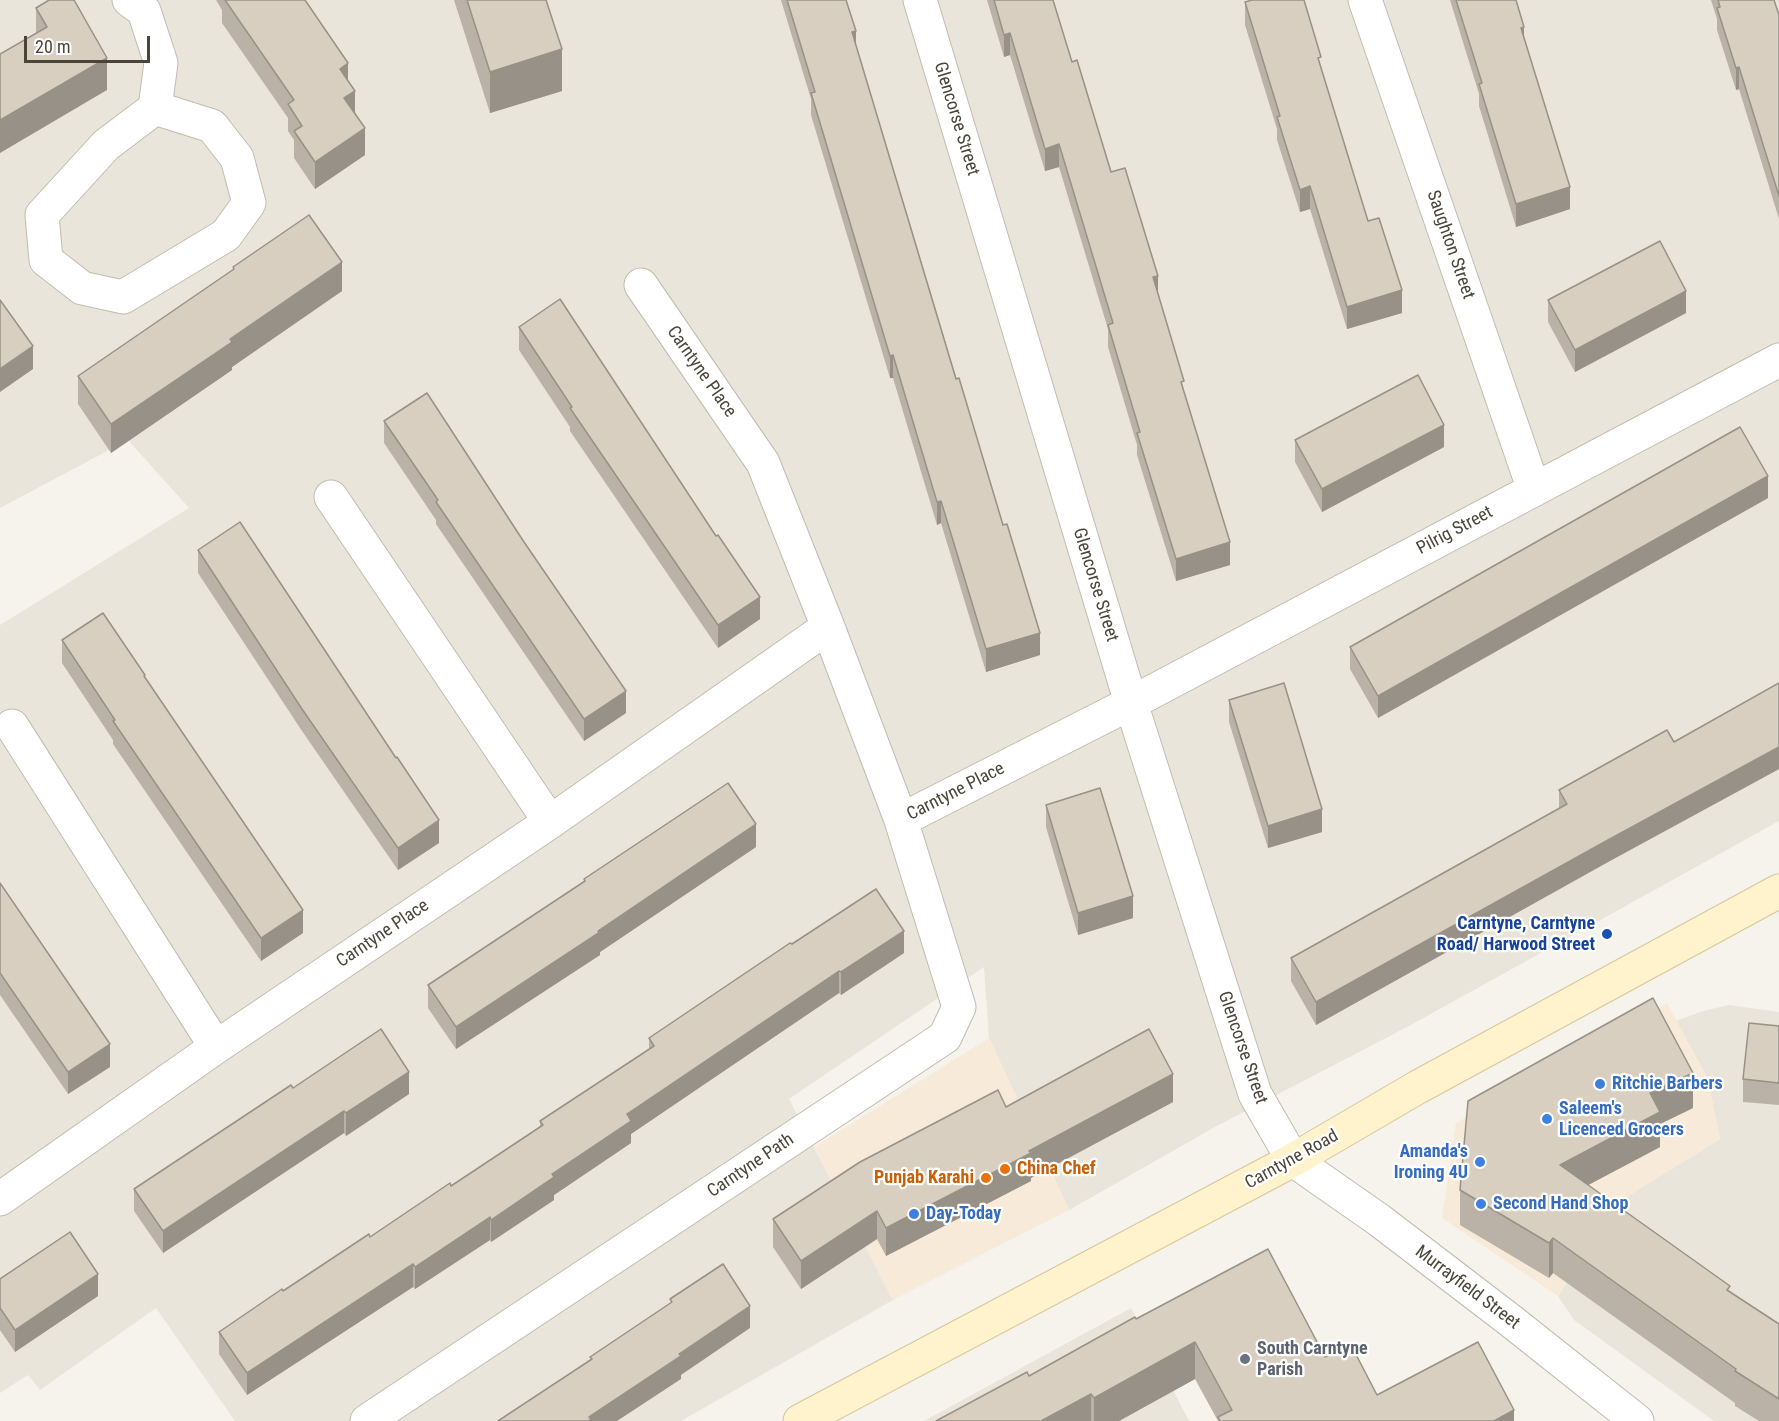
<!DOCTYPE html>
<style>
body{margin:0}
#map{position:relative;width:1779px;height:1421px;overflow:hidden;background:#f6f3ec;font-family:"Roboto Condensed",sans-serif}
canvas{display:block}
.scale{position:absolute;left:24px;top:36px;width:126px;height:27px;box-sizing:border-box;border:3px solid #4b4439;border-top:0;padding-left:8px;font-size:18px;line-height:21px;white-space:nowrap;color:#4b4439;-webkit-text-stroke:4px #fff;paint-order:stroke}
</style>
<div id="map">
<canvas width="1779" height="1421"></canvas>
<div class="scale">20 m</div>
</div>
<script>
const context = document.querySelector('canvas').getContext('2d');
context.lineJoin = 'round';
function paint(path, color) {
  context.fillStyle = color;
  context.fill(path, 'evenodd');
}
function poly(rows) {
  const path = new Path2D();
  for (const r of rows) {
    path.moveTo(r[0], r[1]);
    for (let i = 2; i < r.length; i += 2) path.lineTo(r[i], r[i + 1]);
  }
  return path;
}
function trace(path, color, width, dash) {
  context.strokeStyle = color;
  context.lineWidth = width;
  context.lineCap = dash ? 'butt' : 'round';
  context.setLineDash(dash || []);
  context.stroke(path);
}
function write(font, color, halo, rows, align = 'center') {
  context.font = font + ' "Roboto Condensed",sans-serif';
  context.lineWidth = 4.5;
  context.setLineDash([]);
  context.textBaseline = 'middle';
  context.strokeStyle = halo;
  context.fillStyle = color;
  for (const [text, x, y, turn = 0] of rows) {
    context.save();
    context.translate(x, y);
    context.rotate((+turn || 0) * Math.PI / 180);
    context.textAlign = isNaN(turn) ? turn : align;
    if (halo) context.strokeText(text, 0, 0);
    context.fillText(text, 0, 0);
    context.restore();
  }
}
paint(poly([
 [0,0,1779,0,1779,821,1409,1026,1215,1127,1069,1210,989,1038,984,967,789,1099,893,1300,681,1421,235,1421,156,1308,40,1390,28,1375,0,1393,0,625,189,508,128,440,0,508],
 [1729,1005,1779,1012,1779,1421,1714,1421,1574,1320,1558,1296,1618,1202,1720,1139,1707,1077,1676,1021,1703,1011],
 [1131,1308,1189,1421,924,1421]
]), '#eae5da');
paint(poly([
 [1667,1003,1707,1077,1720,1139,1618,1202,1558,1296,1442,1218,1456,1123],
 [989,1038,1069,1210,893,1300,814,1147]
]), '#f7ead8');
const street = poly([
 [129,0,144,11,161,63,155,108,106,145,42,215,46,260,82,288,123,297,226,235,249,203,237,158,212,126,155,108],
 [920,0,1131,703,1255,1094,1293,1160,1379,1220,1511,1321,1637,1421],
 [1365,0,1534,490],
 [641,285,763,463,828,627,901,820,1131,703,1779,360],
 [331,497,550,822],
 [12,726,216,1047],
 [0,1199,216,1047,550,822,828,627],
 [367,1421,945,1037,959,1007,901,820]
]);
const secondary = poly([
 [800,1421,1293,1160,1418,1087,1779,891]
]);
trace(street, '#c2bbae', 35);
trace(secondary, '#d6c79b', 35);
trace(street, '#fff', 33);
trace(secondary, '#fff3cd', 33);
paint(poly([
 [216,0,305,0,348,81,365,155,315,189,294,158,294,140,288,131,288,118,222,23,222,10],
 [454,0,546,0,562,91,490,113],
 [781,0,846,0,856,45,1040,655,986,672,941,523,937,525,893,378,890,378,811,115,811,99],
 [987,0,1053,0,1072,62,1111,172,1158,293,1230,565,1176,581,1137,455,1137,445,1108,347,1108,329,1059,167,1045,171,1010,55,1004,57],
 [1450,0,1516,0,1524,39,1570,209,1516,227,1479,106,1479,94],
 [1711,0,1774,0,1779,15,1779,219,1739,89,1736,90,1717,30,1717,19],
 [1245,2,1321,68,1368,221,1402,313,1347,329,1310,209,1300,212,1277,140,1277,129,1245,25],
 [36,8,107,90,36,33],
 [233,267,342,291,232,367,232,370,111,453,78,404,78,376,233,270],
 [1548,300,1686,313,1575,372,1548,322],
 [519,327,760,619,718,648,570,431,570,427,519,350],
 [384,421,524,542,626,713,584,741,436,524,436,520,384,443],
 [1295,440,1444,447,1322,512,1295,462],
 [1768,498,1378,718,1350,669,1350,647],
 [198,550,439,843,398,870,302,731,198,573],
 [62,640,145,679,303,933,261,961,113,744,113,740,62,663],
 [1779,683,1779,769,1608,862,1316,1025,1291,981,1291,958,1559,808,1559,790,1674,742],
 [1229,700,1322,832,1268,848,1229,722],
 [1046,805,1133,918,1078,935,1046,827],
 [756,847,600,952,600,955,456,1049,428,1008,428,985,584,882,584,879],
 [0,883,110,1067,68,1094,0,995],
 [792,944,904,953,841,995,839,993,631,1134,631,1143,554,1195,554,1200,491,1242,490,1240,415,1289,413,1287,247,1395,219,1354,219,1332,451,1186,540,1127,540,1121,649,1049,649,1038],
 [1779,1026,1779,1105,1743,1102,1743,1079],
 [293,1088,409,1094,346,1136,344,1133,163,1253,134,1211,134,1189],
 [1173,1102,1031,1178,1031,1181,886,1256,877,1239,801,1289,773,1247,773,1219,1006,1107],
 [1693,1108,1660,1124,1660,1147,1588,1185,1730,1292,1779,1324,1779,1421,1759,1421,1735,1406,1735,1403,1553,1273,1549,1278,1460,1225,1460,1190],
 [0,1279,98,1296,15,1352,0,1330],
 [1136,1319,1325,1357,1377,1395,1514,1421,1218,1421,1195,1379,1119,1421,936,1421,1029,1376]
]), '#bab2a6');
paint(poly([
 [1524,27,1524,49,1521,28],
 [856,31,856,53,852,32],
 [1010,33,1010,55,1004,57,1004,35],
 [562,49,562,91,490,113,490,72],
 [107,58,107,90,0,153,0,120],
 [348,63,348,90,340,69],
 [1739,67,1739,89,1736,90,1736,68],
 [355,91,355,117,344,98],
 [365,128,365,155,315,189,315,162],
 [1059,144,1059,167,1045,171,1045,149],
 [1310,186,1310,209,1300,212,1300,190],
 [1570,187,1570,209,1516,227,1516,204],
 [342,262,342,291,232,367,232,370,111,453,111,424,230,339],
 [1158,276,1158,298,1153,277],
 [1402,290,1402,313,1347,329,1347,307],
 [1686,291,1686,313,1575,372,1575,350],
 [33,346,33,369,0,392,0,369],
 [893,355,893,378,890,378,890,356],
 [1444,425,1444,447,1322,512,1322,489],
 [1768,476,1768,498,1378,718,1378,696],
 [941,501,941,523,937,525,937,502],
 [1230,542,1230,565,1176,581,1176,559],
 [760,597,760,619,718,648,718,625],
 [1040,633,1040,655,986,672,986,649],
 [626,691,626,713,584,741,584,719],
 [1779,747,1779,769,1608,862,1316,1025,1316,1002,1608,840],
 [1322,809,1322,832,1268,848,1268,826],
 [439,820,439,843,398,870,398,848],
 [756,824,756,847,600,952,600,955,456,1049,456,1027],
 [1133,896,1133,918,1078,935,1078,913],
 [303,910,303,933,261,961,261,938],
 [904,931,904,953,841,995,841,972],
 [839,971,839,993,631,1134,631,1143,554,1195,554,1200,491,1242,491,1220,627,1114],
 [110,1044,110,1067,68,1094,68,1072],
 [409,1072,409,1094,346,1136,346,1113],
 [1693,1073,1693,1108,1660,1124,1660,1147,1560,1200,1560,1165,1650,1093],
 [1173,1074,1173,1102,1031,1178,1031,1181,886,1256,886,1228],
 [344,1111,344,1133,163,1253,163,1231],
 [877,1211,877,1239,801,1289,801,1261],
 [490,1217,490,1240,415,1289,415,1267],
 [1553,1238,1553,1273,1549,1278,1549,1243],
 [413,1264,413,1287,247,1395,247,1373],
 [98,1274,98,1296,15,1352,15,1330],
 [750,1306,750,1328,681,1375,681,1379,617,1421,588,1421,589,1417,679,1354],
 [1195,1342,1195,1379,1119,1421,1094,1421,1094,1398],
 [1091,1394,1091,1421,1041,1421],
 [1514,1410,1514,1421,1494,1421]
]), '#979187');
const building = poly([
 [49,0,74,0,107,58,0,120,0,54,47,27,36,8,49,0],
 [225,0,305,0,348,63,340,69,355,91,344,98,365,128,315,162,294,131,302,126,288,104,294,100,225,0],
 [467,0,546,0,562,49,490,72,467,0],
 [787,0,846,0,856,31,852,32,956,379,959,378,1003,525,1007,524,1040,633,986,649,941,501,937,502,893,355,890,356,811,93,815,92,787,0],
 [994,0,1053,0,1072,62,1077,60,1111,172,1125,168,1158,276,1153,277,1184,381,1181,382,1230,542,1176,559,1137,433,1140,432,1108,325,1113,323,1059,144,1045,149,1010,33,1004,35,994,0],
 [1252,0,1304,0,1321,57,1318,58,1368,221,1379,218,1402,290,1347,307,1310,186,1300,190,1277,117,1280,116,1245,2,1252,0],
 [1456,0,1516,0,1524,27,1521,28,1570,187,1516,204,1479,84,1482,83,1456,0],
 [1718,0,1774,0,1779,15,1779,196,1739,67,1736,68,1717,8,1720,7,1718,0],
 [309,215,342,262,230,339,232,342,111,424,78,376,234,269,233,267,309,215],
 [1660,241,1686,291,1575,350,1548,300,1660,241],
 [560,299,716,536,718,535,760,597,718,625,570,408,572,407,519,327,560,299],
 [0,300,33,346,0,369,0,300],
 [1418,375,1444,425,1322,489,1295,440,1418,375],
 [427,393,524,542,626,691,584,719,436,502,438,500,384,421,427,393],
 [1740,427,1768,476,1378,696,1350,647,1740,427],
 [240,522,396,758,397,757,439,820,398,848,302,709,198,550,240,522],
 [103,613,145,675,144,676,303,910,261,938,113,721,115,720,62,640,103,613],
 [1284,683,1322,809,1268,826,1229,700,1284,683],
 [1779,683,1779,747,1608,840,1316,1002,1291,958,1567,804,1559,790,1667,730,1674,742,1779,683],
 [728,783,756,824,598,931,600,932,456,1027,428,985,585,881,584,879,728,783],
 [1100,788,1133,896,1078,913,1046,805,1100,788],
 [0,883,110,1044,68,1072,0,973,0,883],
 [876,889,904,931,841,972,839,971,627,1114,631,1121,552,1174,554,1177,491,1220,490,1217,415,1267,413,1264,247,1373,219,1332,282,1289,283,1291,369,1234,370,1237,450,1183,451,1186,543,1125,540,1121,654,1046,649,1038,790,943,792,944,876,889],
 [1653,998,1693,1073,1650,1093,1660,1112,1560,1165,1730,1286,1727,1290,1779,1324,1779,1399,1735,1371,1736,1369,1553,1238,1549,1243,1460,1190,1468,1101,1653,998],
 [1749,1023,1779,1026,1779,1083,1743,1079,1749,1023],
 [381,1029,409,1072,346,1113,344,1111,163,1231,134,1189,291,1085,293,1088,381,1029],
 [1149,1029,1173,1074,1029,1151,1031,1153,886,1228,877,1211,801,1261,773,1219,860,1162,998,1090,1006,1107,1149,1029],
 [70,1232,98,1274,15,1330,0,1308,0,1279,70,1232],
 [1268,1249,1325,1357,1350,1343,1377,1395,1478,1342,1514,1410,1494,1421,1220,1421,1218,1417,1232,1410,1195,1342,1094,1398,1091,1394,1041,1421,936,1421,1027,1372,1029,1376,1135,1317,1136,1319,1268,1249],
 [723,1264,750,1306,679,1354,681,1356,589,1417,591,1419,588,1421,498,1421,592,1359,590,1357,672,1302,670,1299,723,1264]
]);
paint(building, '#d8cfc1');
trace(building, '#979187', 1.5);
for (const [x, y, r, color] of [
 [1607,934,6,"#1a4fb4"],
 [1600,1084,6,"#3f7fe0"],
 [1547,1119,6,"#3f7fe0"],
 [1480,1162,6,"#3f7fe0"],
 [1005,1169,6,"#e8710a"],
 [986,1178,6,"#e8710a"],
 [1481,1204,6,"#3f7fe0"],
 [914,1214,6,"#3f7fe0"],
 [1245,1359,6,"#6b7280"]
]) {
  const dot = new Path2D();
  dot.arc(x, y, r, 0, 2 * Math.PI);
  context.fillStyle = color;
  context.fill(dot);
  trace(dot, '#fff', 2);
}
write('18px', '#4b4439', '#fff', [
 ["Glencorse Street",956,119,73],
 ["Saughton Street",1450,245,71],
 ["Carntyne Place",701,372,55],
 ["Pilrig Street",1455,531,-28],
 ["Glencorse Street",1095,585,73],
 ["Carntyne Place",956,792,-27],
 ["Carntyne Place",383,934,-34],
 ["Glencorse Street",1242,1048,71],
 ["Carntyne Road",1292,1160,-29],
 ["Carntyne Path",751,1166,-34],
 ["Murrayfield Street",1467,1288,37]
]);
write('bold 18px', '#164399', '#fff', [
 ["Carntyne, Carntyne",1595,924],
 ["Road/ Harwood Street",1595,945]
], 'right');
write('bold 18px', '#366cbe', '#fff', [
 ["Ritchie Barbers",1612,1084],
 ["Saleem's",1559,1109],
 ["Licenced Grocers",1559,1130],
 ["Amanda's",1468,1152,"right"],
 ["Ironing 4U",1468,1173,"right"],
 ["Second Hand Shop",1493,1204],
 ["Day-Today",926,1214]
], 'left');
write('bold 18px', '#c56008', '#fff', [
 ["China Chef",1017,1169],
 ["Punjab Karahi",974,1178,"right"]
], 'left');
write('bold 18px', '#5b616d', '#fff', [
 ["South Carntyne",1257,1349],
 ["Parish",1257,1370]
], 'left');
</script>
